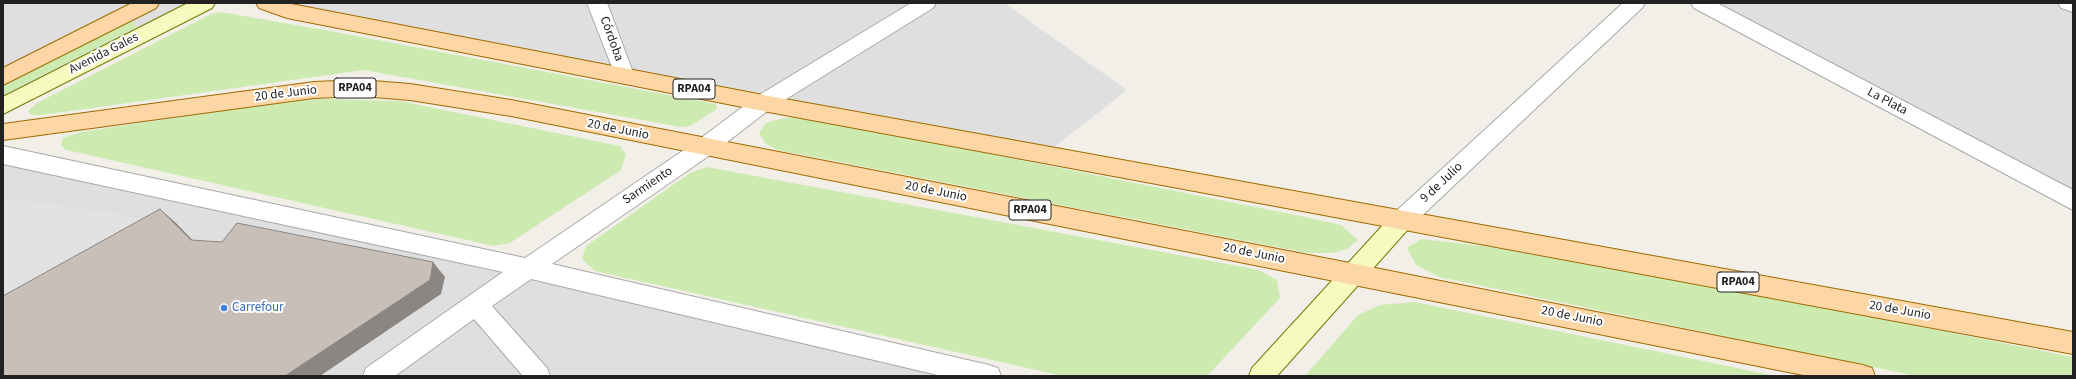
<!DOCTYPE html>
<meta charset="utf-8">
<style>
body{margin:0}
#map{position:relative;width:2076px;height:379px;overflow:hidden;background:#f2efe9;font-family:"Source Sans 3",sans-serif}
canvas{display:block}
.frame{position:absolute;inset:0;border:4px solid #222;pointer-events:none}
</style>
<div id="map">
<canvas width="2076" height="379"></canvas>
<div class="frame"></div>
</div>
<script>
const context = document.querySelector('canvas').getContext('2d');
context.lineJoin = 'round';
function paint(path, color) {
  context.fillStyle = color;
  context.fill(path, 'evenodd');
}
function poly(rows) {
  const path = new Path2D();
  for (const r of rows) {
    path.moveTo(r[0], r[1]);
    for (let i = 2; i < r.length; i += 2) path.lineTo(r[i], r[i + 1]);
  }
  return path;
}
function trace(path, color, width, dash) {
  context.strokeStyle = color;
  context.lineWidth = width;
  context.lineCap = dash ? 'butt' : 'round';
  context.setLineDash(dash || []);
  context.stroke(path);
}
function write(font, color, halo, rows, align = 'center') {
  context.font = font + ' "Source Sans 3",sans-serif';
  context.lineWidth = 4;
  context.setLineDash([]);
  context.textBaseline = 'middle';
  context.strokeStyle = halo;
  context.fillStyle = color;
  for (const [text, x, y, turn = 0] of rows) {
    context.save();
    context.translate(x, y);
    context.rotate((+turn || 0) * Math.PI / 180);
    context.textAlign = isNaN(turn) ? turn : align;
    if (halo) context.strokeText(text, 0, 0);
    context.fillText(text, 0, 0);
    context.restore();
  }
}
paint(poly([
 [3,3,205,3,3,106],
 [266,3,1004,3,1127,90,1043,156],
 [1701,3,2073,3,2073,201],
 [3,155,989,376,3,376]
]), '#e0dfdf');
paint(poly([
 [221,12,330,31,716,104,717,109,690,126,681,127,364,70,42,115,31,115,28,111,37,103,211,14],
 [132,20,137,27,3,95,3,86],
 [320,99,400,101,620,146,626,154,621,170,510,243,494,246,66,150,61,145,63,138,81,132,275,103],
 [803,117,1296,215,1341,225,1358,240,1347,249,1333,253,1308,253,778,150,766,144,759,133,766,123,783,118],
 [707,167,1259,270,1277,280,1280,298,1207,376,1063,376,595,271,582,259,586,246,690,173],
 [1421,239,1483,246,1816,306,2073,357,2073,376,1916,376,1439,277,1416,265,1407,248],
 [1415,302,1674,355,1775,376,1305,376,1358,315,1380,305]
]), '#cdebb0');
paint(poly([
 [3,197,176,223,3,321]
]), '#e2e2e2');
const minor = poly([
 [587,3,607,3,634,75,631,80,624,83,617,80,587,3],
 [911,3,936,3,933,8,770,109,713,153,552,264,989,365,998,368,1001,376,942,376,531,279,492,306,547,368,550,376,523,376,474,319,395,376,363,376,366,368,503,272,3,164,3,146,525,258,697,141,756,97,911,3],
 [1623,3,1645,3,1642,8,1410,227,1402,229,1394,227,1391,220,1394,213,1623,3],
 [1691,3,1717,3,2073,190,2073,210,1694,8,1691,3],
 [2058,3,2073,3,2073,12,2061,8,2058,3]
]);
const secondary = poly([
 [188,3,215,3,212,8,3,114,3,97,188,3],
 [1402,211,1410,213,1413,220,1410,227,1277,376,1249,376,1252,368,1394,213,1402,211]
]);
const primary = poly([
 [132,3,159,3,156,8,3,85,3,68,132,3],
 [256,3,286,3,763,95,2073,332,2073,354,763,111,287,18,259,8,256,3],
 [361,80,410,84,511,100,1355,264,1863,365,1872,368,1875,376,1808,376,511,116,410,100,361,96,314,98,3,140,3,124,314,82,361,80]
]);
trace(minor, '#a9a9a9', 2);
trace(secondary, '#707d05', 2);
trace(primary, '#a06b00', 2);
paint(minor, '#fff');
paint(secondary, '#f7fabf');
paint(primary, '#fcd6a4');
paint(poly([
 [160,209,176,223,207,255,191,240],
 [433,262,445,277,441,294,320,376,285,376]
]), '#8b8681');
const building = poly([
 [160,209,191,240,222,242,237,223,433,262,430,280,285,376,3,376,3,296,160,209]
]);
paint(building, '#c7bfb8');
trace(building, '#8b8681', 1);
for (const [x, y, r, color] of [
 [224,308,4,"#3f7fe0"]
]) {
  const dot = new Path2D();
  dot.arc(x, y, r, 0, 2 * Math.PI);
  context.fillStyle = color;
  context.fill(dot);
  trace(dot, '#fff', 1.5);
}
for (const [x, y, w] of [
 [355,88,42],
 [694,89,42],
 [1030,210,42],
 [1738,282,42]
]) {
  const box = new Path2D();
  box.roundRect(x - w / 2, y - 10, w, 20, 3);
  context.fillStyle = '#fff';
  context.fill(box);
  trace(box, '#222', 1);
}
write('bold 12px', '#222', null, [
 ["RPA04",355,88],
 ["RPA04",694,89],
 ["RPA04",1030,210],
 ["RPA04",1738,282]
]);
write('13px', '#222', '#fff', [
 ["Córdoba",611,39,70],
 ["Avenida Gales",104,54,-27],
 ["20 de Junio",286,94,-7],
 ["La Plata",1887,102,28],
 ["20 de Junio",618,130,11],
 ["9 de Julio",1442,183,-43],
 ["Sarmiento",648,186,-34],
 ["20 de Junio",936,192,11],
 ["20 de Junio",1254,254,11],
 ["20 de Junio",1900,311,10],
 ["20 de Junio",1572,317,11]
]);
write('13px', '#366cbe', '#fff', [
 ["Carrefour",232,308]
], 'left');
</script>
